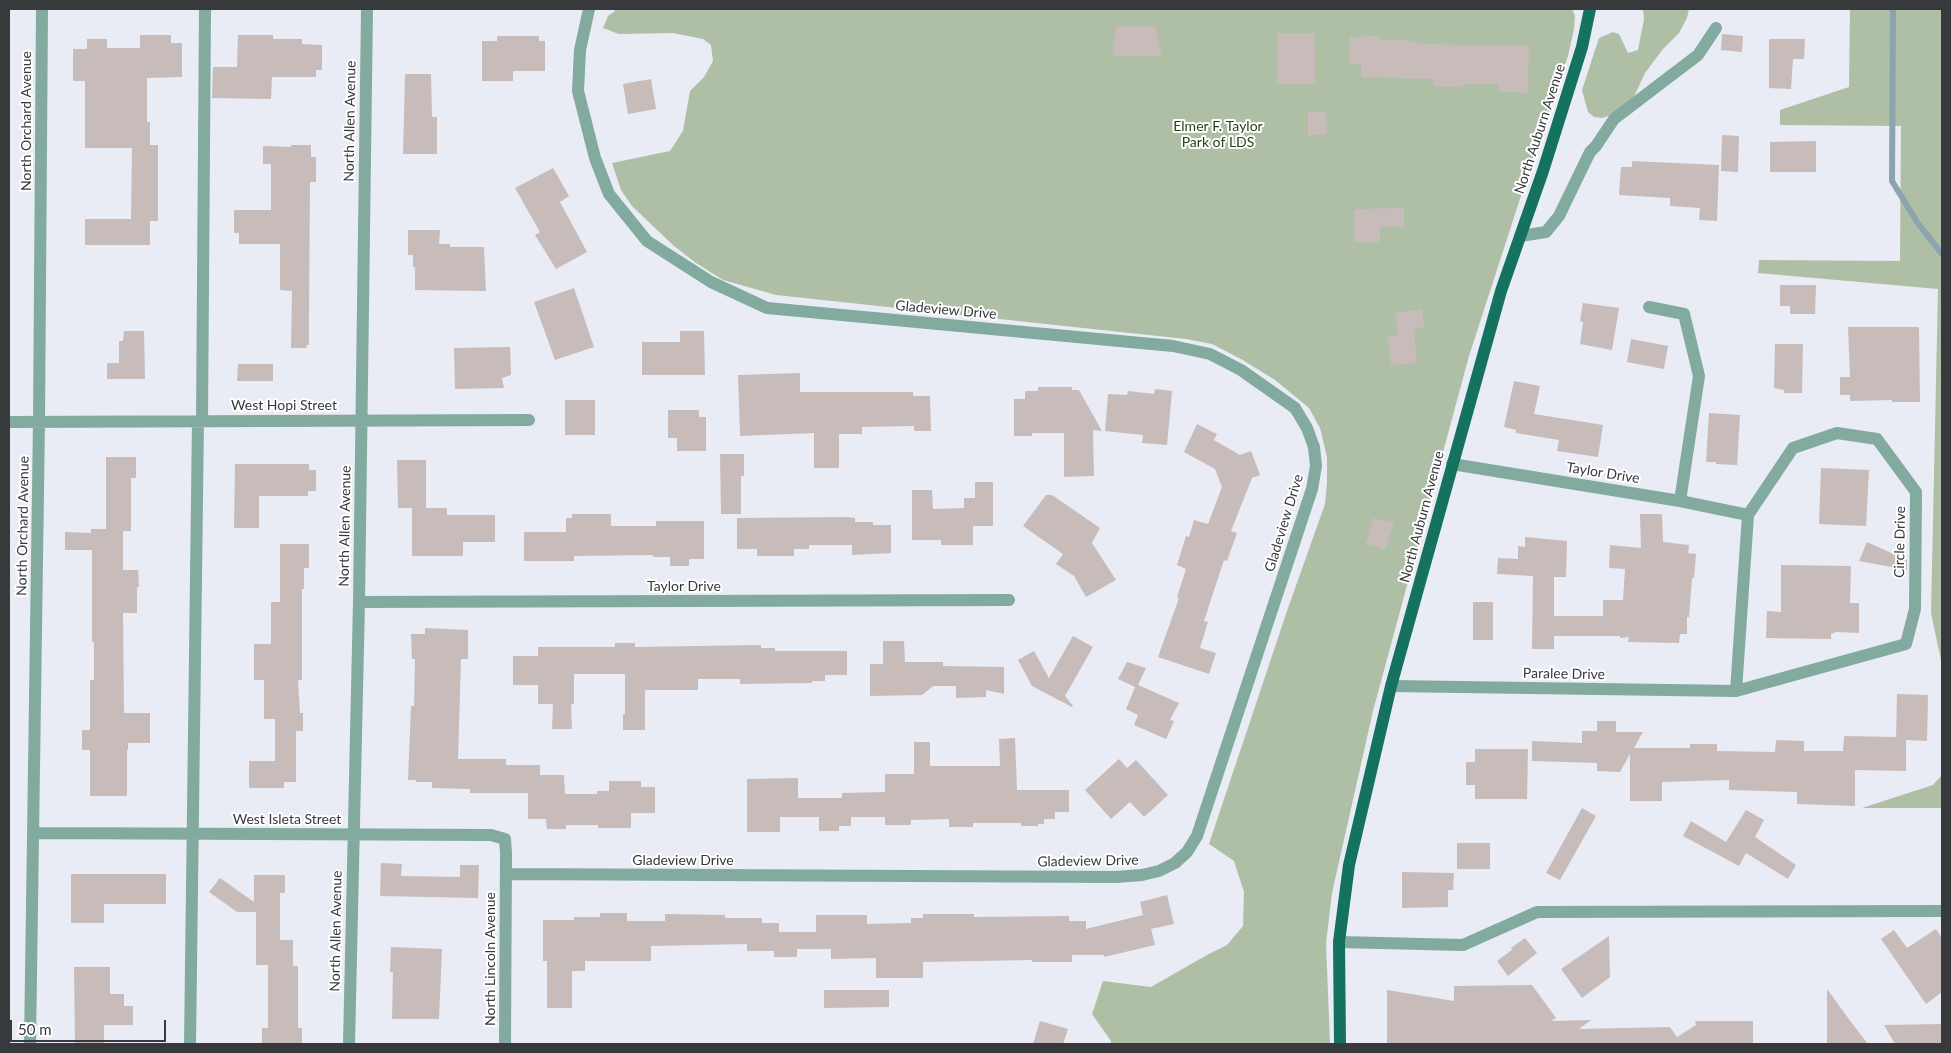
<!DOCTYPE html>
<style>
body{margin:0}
#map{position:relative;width:1951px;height:1053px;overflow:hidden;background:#e9ebf5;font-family:Lato,sans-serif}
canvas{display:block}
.frame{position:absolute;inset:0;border:10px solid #38393d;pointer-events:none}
.scale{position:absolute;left:10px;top:1020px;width:156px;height:22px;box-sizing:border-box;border:2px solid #38393d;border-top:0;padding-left:6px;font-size:15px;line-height:18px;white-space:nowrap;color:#38393d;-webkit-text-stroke:4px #fff;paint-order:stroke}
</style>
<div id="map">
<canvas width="1951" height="1053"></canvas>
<div class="frame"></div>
<div class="scale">50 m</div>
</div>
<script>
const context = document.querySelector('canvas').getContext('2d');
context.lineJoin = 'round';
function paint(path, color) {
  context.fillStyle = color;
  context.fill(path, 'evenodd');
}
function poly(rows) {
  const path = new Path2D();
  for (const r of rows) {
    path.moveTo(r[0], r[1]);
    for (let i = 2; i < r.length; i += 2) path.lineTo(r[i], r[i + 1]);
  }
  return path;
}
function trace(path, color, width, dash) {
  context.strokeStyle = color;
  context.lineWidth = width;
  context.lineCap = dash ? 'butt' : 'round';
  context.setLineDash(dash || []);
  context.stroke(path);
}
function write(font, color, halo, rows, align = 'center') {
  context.font = font + ' Lato,sans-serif';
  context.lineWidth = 4;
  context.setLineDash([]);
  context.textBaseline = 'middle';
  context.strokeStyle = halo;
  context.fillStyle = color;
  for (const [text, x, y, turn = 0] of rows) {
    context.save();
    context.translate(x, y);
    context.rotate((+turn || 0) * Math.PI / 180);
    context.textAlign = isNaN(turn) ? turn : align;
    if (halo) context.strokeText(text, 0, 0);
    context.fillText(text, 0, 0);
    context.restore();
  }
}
paint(poly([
 [614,9,1570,9,1573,11,1575,16,1574,29,1568,56,1529,171,1469,356,1373,711,1332,893,1326,943,1330,1044,1110,1044,1111,1041,1092,1014,1103,981,1151,987,1207,955,1227,945,1243,926,1244,892,1234,861,1209,844,1287,611,1325,504,1327,483,1327,457,1320,428,1309,408,1275,380,1241,359,1212,344,1186,339,776,295,723,280,696,263,674,246,632,206,621,190,612,163,670,151,683,131,690,91,704,77,713,61,711,45,703,39,673,33,619,34,603,28,608,16,615,11],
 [1643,9,1689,9,1687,18,1679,33,1663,49,1645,73,1633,99,1612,115,1602,118,1594,117,1588,112,1582,90,1599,38,1613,32,1619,34,1628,53,1638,50,1644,19],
 [1850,9,1942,9,1942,665,1931,613,1938,289,1758,273,1759,260,1900,261,1901,126,1780,125,1780,110,1849,87],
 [1942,775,1942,808,1862,808,1933,785]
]), '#aebfa6');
trace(poly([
 [1893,9,1892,181,1917,222,1942,254]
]), '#8ba4b0', 6);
paint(poly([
 [1116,26,1155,26,1162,56,1112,56],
 [1277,33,1315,33,1315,84,1277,84],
 [1722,34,1743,36,1742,52,1721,50],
 [140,35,171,35,171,43,182,43,182,77,147,78,147,122,150,122,150,145,158,145,158,221,150,221,150,245,85,245,85,219,131,219,132,148,85,148,85,81,73,81,73,49,87,49,87,39,107,39,107,48,140,48],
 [238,35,273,35,273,39,302,39,302,44,322,45,322,70,316,70,316,77,272,77,271,99,212,98,213,67,237,67],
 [497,36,539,36,539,41,545,41,545,71,513,71,513,81,482,81,482,41,497,41],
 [1380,36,1380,39,1417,41,1417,44,1529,46,1528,93,1498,91,1499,84,1463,84,1463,87,1434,87,1434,79,1361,77,1361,65,1350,64,1350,37],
 [1769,39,1805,39,1804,59,1793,59,1791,89,1769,88],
 [405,74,431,74,432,117,437,117,437,154,403,154],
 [651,79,656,109,628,114,623,84],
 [1308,112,1326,112,1327,134,1308,135],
 [1722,135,1739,136,1738,172,1721,171],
 [1816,141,1816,172,1770,172,1770,142],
 [291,145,311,145,311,157,316,157,316,182,310,182,309,315,309,345,307,345,306,348,291,348,292,291,280,290,280,244,239,244,239,233,234,233,234,210,271,210,271,164,263,164,263,146,291,147],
 [1632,161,1719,165,1717,221,1699,220,1700,208,1670,206,1670,198,1619,195,1621,167,1632,167],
 [553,168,569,196,560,202,587,252,556,269,535,235,540,232,515,188],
 [1404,208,1404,227,1380,227,1380,242,1354,242,1354,209],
 [408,230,440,230,439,244,450,244,450,247,484,247,486,291,415,290,415,267,413,267,413,255,408,255],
 [1780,285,1816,285,1815,314,1790,314,1790,306,1780,306],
 [574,288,594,347,555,360,534,302],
 [1583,303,1619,308,1612,350,1580,344,1583,322,1580,321],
 [1422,309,1424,327,1414,328,1417,363,1391,365,1388,336,1398,335,1395,313],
 [1848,327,1919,327,1920,402,1892,402,1892,400,1850,401,1850,395,1840,395,1840,377,1850,377],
 [124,331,144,331,145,379,107,379,107,363,119,363,119,341,123,341],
 [680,331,704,331,705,375,642,375,642,342,680,342],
 [1631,339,1668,346,1664,369,1627,362],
 [1775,344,1803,344,1802,393,1784,393,1784,390,1774,388],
 [510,347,511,375,502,378,504,388,455,389,454,348],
 [238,364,273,364,273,381,237,381],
 [800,373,800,392,913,392,913,396,930,396,931,431,914,431,914,426,862,427,862,434,839,434,839,468,814,468,814,433,740,436,738,375],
 [1514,381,1540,386,1534,414,1603,425,1598,457,1557,451,1559,440,1516,433,1516,430,1504,427],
 [1038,387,1072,387,1072,390,1079,390,1102,431,1093,430,1094,476,1064,477,1064,433,1032,433,1032,436,1014,436,1014,399,1025,399,1025,391,1038,391],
 [1155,389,1172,391,1167,445,1142,443,1143,435,1105,431,1108,394,1127,395,1128,391,1154,394],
 [565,400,595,400,595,435,565,435],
 [668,410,699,410,699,417,706,417,706,451,677,451,677,438,668,438],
 [1709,413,1740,415,1737,465,1716,464,1716,462,1706,462],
 [1197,424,1217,434,1214,440,1240,455,1251,451,1260,475,1252,478,1231,531,1237,533,1227,561,1224,560,1204,621,1208,622,1200,648,1216,653,1209,674,1158,657,1179,598,1177,597,1186,569,1177,565,1186,536,1189,537,1194,520,1208,524,1222,487,1215,469,1184,452],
 [720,454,744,454,744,476,741,476,741,514,721,514],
 [106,457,136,457,136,478,131,478,131,531,123,531,123,570,138,570,139,587,137,587,137,613,123,613,124,713,150,713,150,743,128,743,128,750,127,750,127,796,90,796,90,750,82,750,82,730,90,730,90,680,94,680,94,642,92,642,92,550,65,550,65,532,91,533,91,529,106,529],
 [397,460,426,460,426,508,447,508,447,515,495,515,495,542,463,542,463,556,412,556,412,508,398,508],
 [235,464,309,464,309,470,316,470,316,491,308,491,308,496,259,496,259,528,234,528],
 [1821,468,1869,470,1866,526,1819,524],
 [975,482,993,482,993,526,973,526,973,545,941,545,941,540,912,540,912,490,932,490,933,509,964,508,964,498,975,498],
 [1046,495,1052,495,1100,528,1092,543,1116,580,1086,597,1074,576,1056,564,1063,554,1023,526],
 [572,514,611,514,611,526,656,526,656,521,704,521,704,559,689,559,689,566,670,566,670,557,653,557,653,555,574,556,574,561,524,561,524,532,566,532,566,518,572,518],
 [1640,514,1662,514,1663,542,1689,545,1688,553,1696,554,1694,578,1692,578,1689,617,1687,617,1687,634,1680,634,1679,643,1628,642,1629,637,1620,638,1620,636,1554,636,1554,649,1532,649,1533,576,1497,574,1498,558,1518,559,1518,546,1525,547,1525,537,1567,541,1566,577,1554,577,1554,616,1603,616,1603,600,1623,600,1625,569,1609,568,1610,545,1641,548],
 [847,517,855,518,855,522,873,522,873,525,891,525,891,553,852,555,852,545,809,545,809,549,794,549,794,556,757,556,757,549,737,549,737,518],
 [1373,518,1394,523,1385,550,1366,544],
 [1867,542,1907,560,1907,570,1859,561],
 [280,544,309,544,309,568,304,568,304,589,302,589,302,680,298,680,300,713,303,713,303,731,296,731,296,782,284,782,284,788,249,788,249,761,275,761,275,719,264,719,264,680,254,680,254,644,271,644,271,602,280,602],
 [1781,565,1851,566,1850,603,1859,603,1859,633,1836,632,1831,634,1831,639,1766,638,1767,611,1781,612],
 [1473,602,1493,602,1493,640,1473,640],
 [425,628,468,630,468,659,461,659,458,759,506,759,506,765,540,765,540,775,564,775,565,794,597,794,597,791,609,791,609,781,641,781,641,787,655,787,655,813,631,813,631,828,598,828,598,825,566,825,566,829,547,829,546,819,528,819,528,793,470,793,470,789,432,788,432,782,416,782,416,780,408,780,411,706,414,706,415,659,412,659,411,634,425,634],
 [1073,636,1093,647,1065,696,1073,706,1072,707,1032,686,1018,660,1034,651,1049,678],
 [883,641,904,641,905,662,943,662,943,666,1004,667,1004,694,986,690,986,697,956,698,956,686,933,686,922,695,870,696,870,664,883,664],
 [615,643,635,643,635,647,761,645,761,648,775,648,775,651,847,651,847,675,825,675,825,681,812,681,812,683,740,684,740,679,698,679,698,690,645,690,645,730,623,730,623,714,625,714,625,674,574,674,574,704,571,704,572,729,552,729,553,704,538,704,538,685,513,685,513,656,538,656,538,647,615,647],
 [1127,662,1146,668,1138,685,1179,703,1170,720,1174,721,1166,739,1134,725,1138,715,1126,709,1135,687,1118,679],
 [1897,694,1928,695,1927,741,1906,740,1906,771,1855,770,1855,806,1797,804,1797,792,1729,790,1729,780,1662,782,1662,801,1630,801,1630,754,1620,772,1597,771,1597,763,1532,761,1532,741,1582,743,1582,731,1597,731,1597,721,1616,721,1616,732,1643,732,1634,748,1690,748,1690,744,1717,744,1717,751,1775,752,1776,740,1804,741,1804,751,1843,751,1844,736,1896,737],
 [1015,738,1017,790,1069,790,1069,812,1055,812,1055,819,1044,819,1044,824,1038,824,1038,826,1021,826,1021,823,973,823,973,827,949,827,949,819,911,820,911,825,885,825,885,817,851,817,851,826,839,826,839,831,819,831,819,817,780,817,780,832,747,832,747,779,798,778,798,798,842,798,842,793,885,792,885,774,914,774,914,742,930,742,930,766,1000,766,999,739],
 [1475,749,1528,749,1527,799,1475,799,1475,785,1466,785,1466,762,1475,762],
 [1119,759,1127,768,1136,760,1168,795,1144,817,1130,802,1111,819,1085,790],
 [1582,808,1596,816,1560,880,1546,873],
 [1746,810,1764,820,1755,837,1796,865,1788,879,1746,853,1739,866,1683,836,1691,821,1726,842],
 [1457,843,1490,843,1490,869,1457,869],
 [381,863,402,864,401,876,460,877,460,865,479,865,478,898,380,896],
 [1402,872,1454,873,1453,890,1448,890,1448,907,1402,908],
 [71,874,166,874,166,904,104,904,104,923,71,923],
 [254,875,285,875,285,893,280,893,280,940,293,940,293,966,298,966,298,1028,302,1028,302,1044,262,1044,262,1028,268,1028,268,965,256,965,256,912,237,912,209,892,220,878,254,902],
 [1167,895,1174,924,1151,929,1155,945,1104,957,1104,955,1072,955,1072,962,1032,962,1032,960,923,962,923,978,876,978,876,958,831,959,831,949,797,949,797,957,774,957,774,951,747,951,747,944,651,946,651,961,585,961,585,971,572,971,572,1008,547,1008,547,961,543,961,543,920,574,920,574,917,600,917,600,913,627,913,627,921,665,921,665,914,725,915,725,918,762,918,762,923,779,923,779,932,816,932,816,915,867,915,867,924,911,923,911,918,923,918,923,914,974,914,974,917,1069,916,1069,921,1086,921,1086,929,1143,915,1140,902],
 [1936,929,1942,938,1942,992,1926,1004,1881,939,1894,930,1907,948],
 [1609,936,1610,977,1582,998,1561,969],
 [1525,938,1537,953,1508,976,1497,961,1512,950,1511,948],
 [391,947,442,949,439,1019,392,1019,393,972,390,972],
 [74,967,110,967,110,994,124,994,124,1006,133,1006,133,1025,104,1025,104,1044,75,1044],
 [1532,985,1556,1018,1551,1021,1591,1020,1579,1029,1670,1027,1677,1037,1696,1025,1695,1021,1753,1021,1753,1044,1387,1044,1387,990,1454,1001,1454,986],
 [1827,989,1851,1022,1868,1044,1827,1044],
 [824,990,889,990,889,1007,824,1008],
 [1040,1021,1068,1029,1063,1044,1033,1044],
 [1942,1024,1942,1044,1895,1044,1884,1025]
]), '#c7bcba');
trace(poly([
 [1520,236,1546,232,1559,216,1590,152,1596,146,1614,119,1698,55,1716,28],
 [1649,307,1684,314,1699,376,1680,501],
 [202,421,205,9],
 [9,422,529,420],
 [1452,464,1680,501,1748,515],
 [359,602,1009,600],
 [1391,686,1736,691,1906,644,1915,609,1916,492,1877,439,1837,433,1793,448,1748,515,1736,691],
 [34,833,491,835,505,839,506,853,505,1044],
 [506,874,1116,877,1142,875,1159,871,1175,863,1187,852,1197,836,1312,489,1316,466,1314,447,1307,428,1295,408,1241,370,1210,354,1173,346,767,308,711,282,647,241,609,194,595,158,578,91,580,50,589,9],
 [1339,942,1463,945,1537,912,1942,911],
 [30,1044,39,422,42,9],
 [190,1044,198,421],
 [349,1044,359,602,367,9]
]), '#82aa9e', 12);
trace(poly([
 [1340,1044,1339,942,1349,865,1391,686,1501,291,1543,171,1582,47,1590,9]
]), '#15725e', 12);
write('14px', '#38393d', '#fff', [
 ["North Orchard Avenue",26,121,-90],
 ["North Allen Avenue",350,121,-89],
 ["North Auburn Avenue",1540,129,-72],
 ["Gladeview Drive",946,310,5],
 ["West Hopi Street",284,405],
 ["Taylor Drive",1603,473,9],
 ["North Auburn Avenue",1422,517,-75],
 ["Gladeview Drive",1284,523,-73],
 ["North Orchard Avenue",23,526,-89],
 ["North Allen Avenue",345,526,-89],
 ["Circle Drive",1900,542,-89],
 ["Taylor Drive",684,586],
 ["Paralee Drive",1564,674,1],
 ["West Isleta Street",287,819],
 ["Gladeview Drive",683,860],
 ["Gladeview Drive",1088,861,-1],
 ["North Allen Avenue",336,931,-89],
 ["North Lincoln Avenue",490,959,-90]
]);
write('14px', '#274117', '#fff', [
 ["Elmer F. Taylor",1218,126],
 ["Park of LDS",1218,142]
]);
</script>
